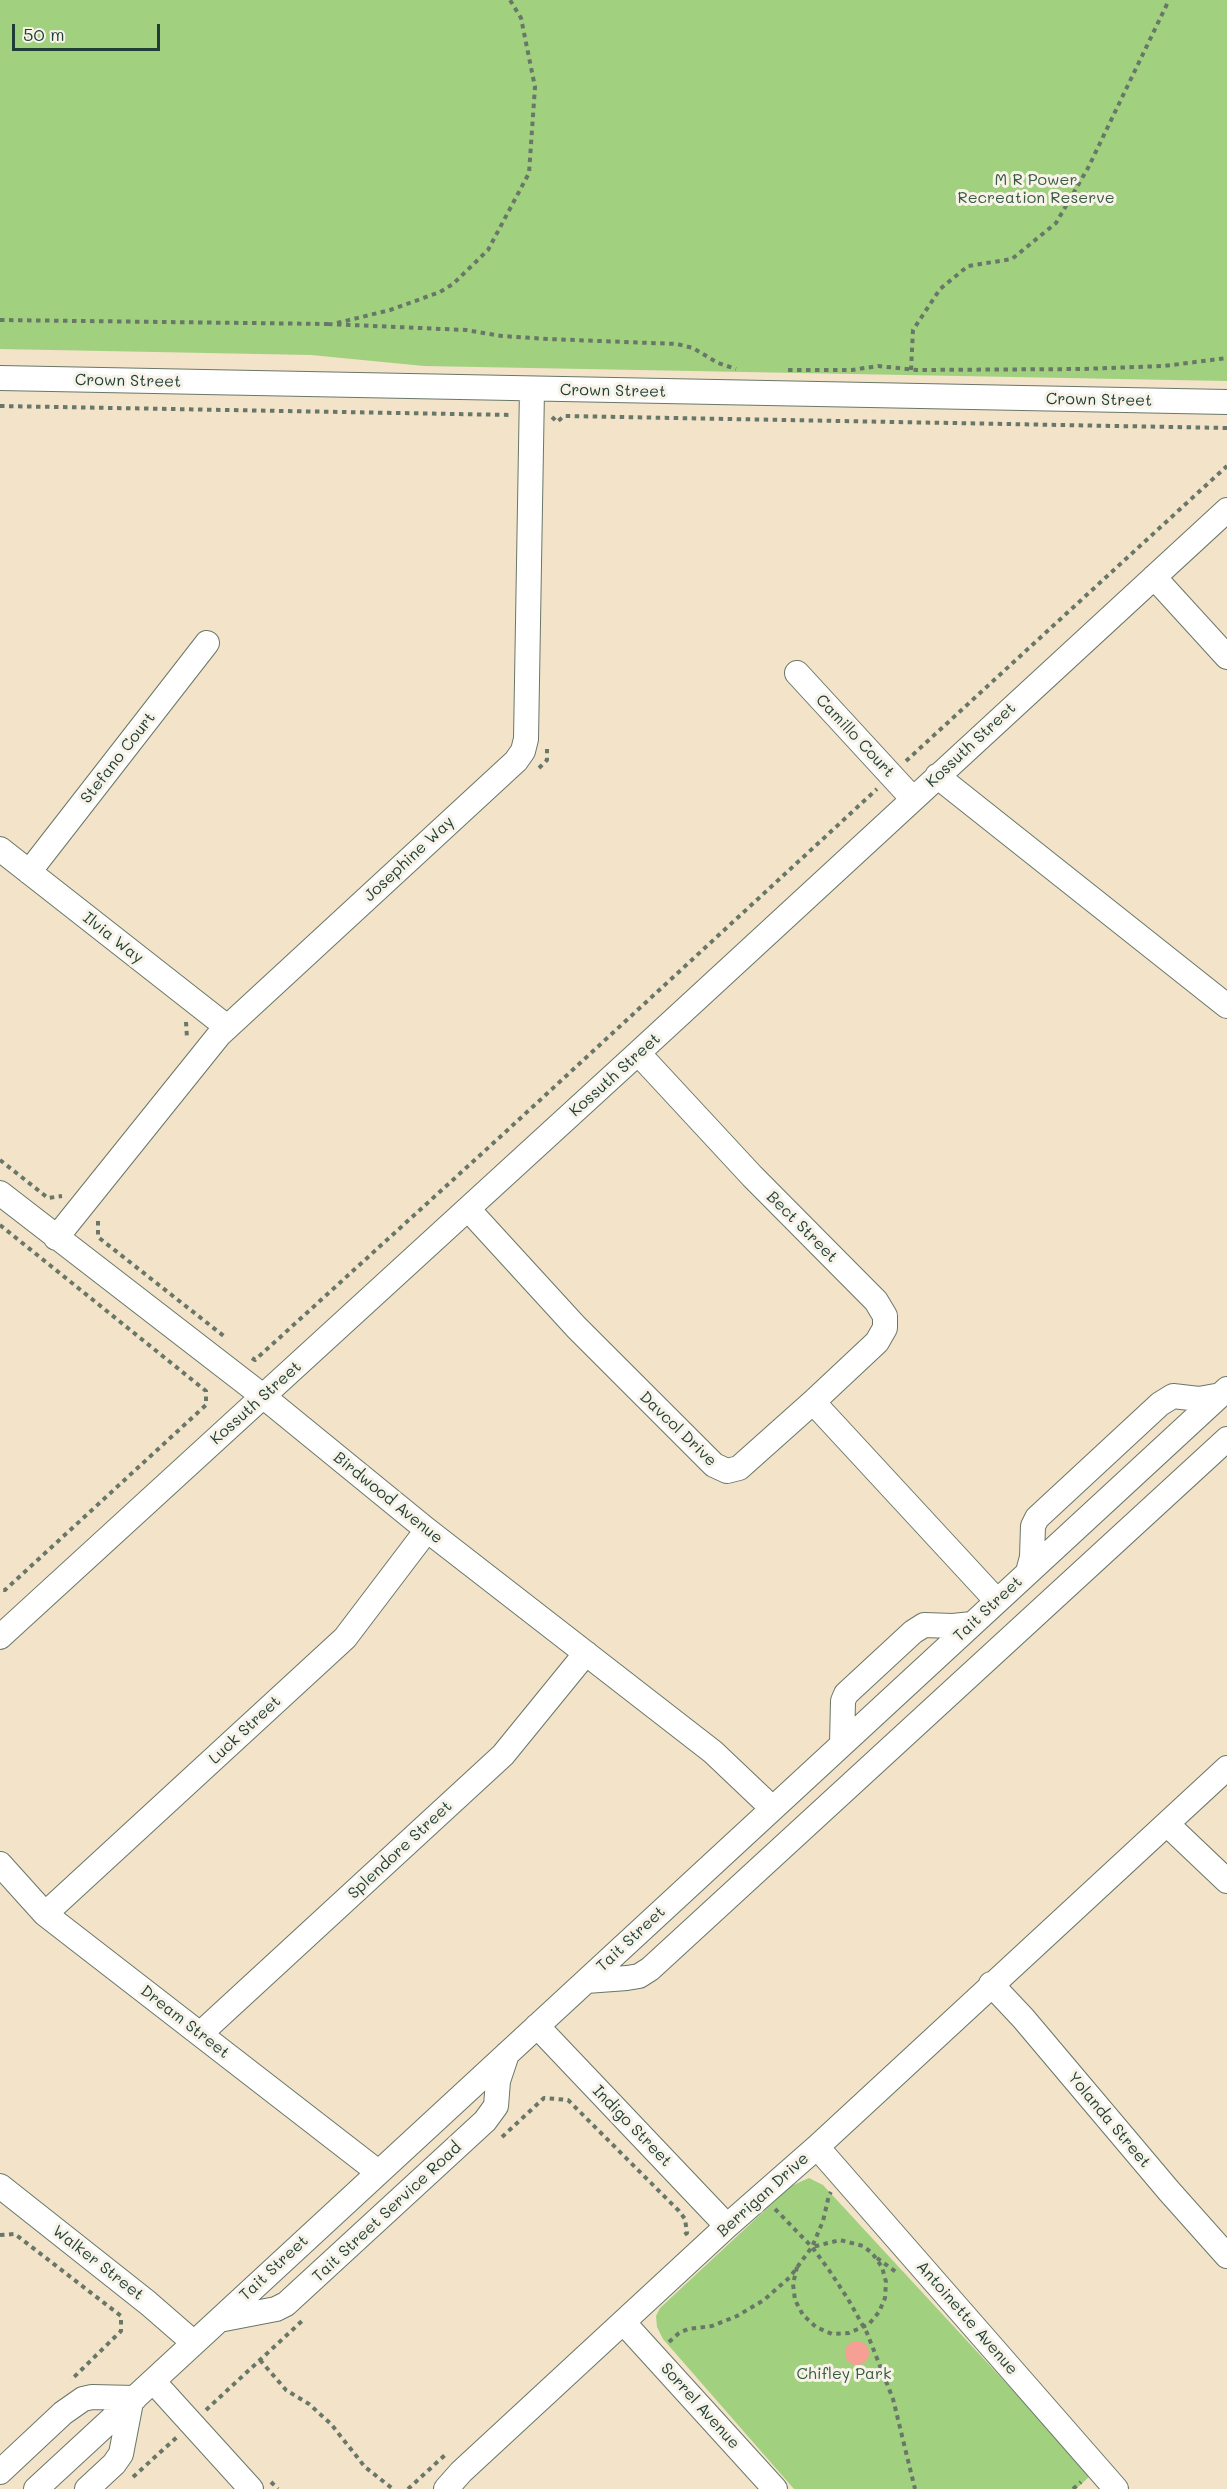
<!DOCTYPE html>
<style>
body{margin:0}
#map{position:relative;width:1227px;height:2489px;overflow:hidden;background:#f2e3c9;font-family:Mali,sans-serif}
canvas{display:block}
.scale{position:absolute;left:12px;top:24px;width:148px;height:27px;box-sizing:border-box;border:3px solid #1f3d34;border-top:0;padding-left:8px;font-size:18px;line-height:21px;white-space:nowrap;color:#1f3d34;-webkit-text-stroke:4px #f7f3e8;paint-order:stroke}
</style>
<div id="map">
<canvas width="1227" height="2489"></canvas>
<div class="scale">50 m</div>
</div>
<script>
const context = document.querySelector('canvas').getContext('2d');
context.lineJoin = 'round';
function paint(path, color) {
  context.fillStyle = color;
  context.fill(path, 'evenodd');
}
function poly(rows) {
  const path = new Path2D();
  for (const r of rows) {
    if (r.length === 3) {
      path.moveTo(r[0] + r[2], r[1]);
      path.arc(r[0], r[1], r[2], 0, 2 * Math.PI);
      continue;
    }
    path.moveTo(r[0], r[1]);
    for (let i = 2; i < r.length; i += 2) path.lineTo(r[i], r[i + 1]);
  }
  return path;
}
function trace(path, color, width, dash) {
  context.strokeStyle = color;
  context.lineWidth = width;
  context.lineCap = dash ? 'butt' : 'round';
  context.setLineDash(dash || []);
  context.stroke(path);
}
function write(font, color, halo, rows, align = 'center') {
  context.font = font + ' Mali,sans-serif';
  context.lineWidth = 6;
  context.setLineDash([]);
  context.textBaseline = 'middle';
  context.strokeStyle = halo;
  context.fillStyle = color;
  for (const [text, x, y, turn = 0] of rows) {
    context.save();
    context.translate(x, y);
    context.rotate((+turn || 0) * Math.PI / 180);
    context.textAlign = isNaN(turn) ? turn : align;
    if (halo) context.strokeText(text, 0, 0);
    context.fillText(text, 0, 0);
    context.restore();
  }
}
paint(poly([
 [0,0,1227,0,1227,381,424,366,311,355,0,349],
 [809,2178,823,2185,1091,2475,1076,2489,794,2489,663,2339,657,2327,656,2316,660,2308,791,2186]
]), '#a1d17f');
paint(poly([
 [857,2353,12]
]), '#f59f95');
const minor = poly([
 [0,378,1227,402],
 [1154,577,1227,657],
 [797,673,913,799],
 [937,776,1227,1006],
 [0,849,227,1027],
 [29,872,207,643],
 [638,1053,752,1176,876,1301,885,1316,885,1328,877,1342,813,1402],
 [0,1193,264,1397,427,1530,713,1752,772,1808],
 [468,1209,576,1327,714,1465,727,1471,739,1468,813,1402,997,1601],
 [56,1238,219,1035,516,761,523,751,526,739,532,389],
 [1028,1572,1032,1557,1033,1526,1037,1518,1160,1404,1173,1396,1199,1399,1221,1395],
 [0,1637,638,1053,1227,510],
 [842,1744,843,1701,846,1694,913,1632,924,1625,953,1626,972,1624],
 [1167,1824,1227,1881],
 [0,1864,45,1914,378,2172],
 [45,1914,345,1638,427,1530],
 [586,1981,627,1978,639,1976,650,1969,1227,1439],
 [991,1984,1023,2018,1169,2191,1227,2256],
 [537,2026,727,2226],
 [200,2034,503,1755,586,1653],
 [817,2147,1116,2489],
 [0,2186,148,2303,194,2343],
 [219,2320,276,2309,286,2304,485,2121,496,2106,498,2081,507,2054],
 [624,2323,775,2489],
 [153,2381,251,2489],
 [0,2472,63,2413,83,2399,92,2397,135,2398],
 [36,2489,1227,1389],
 [87,2489,114,2464,121,2454,131,2402],
 [446,2489,461,2472,727,2226,817,2147,1227,1768]
]);
trace(minor, '#697768', 26);
trace(poly([
 [0,320,329,324],
 [337,323,390,310,440,292,453,284,488,250,529,173,535,87,521,18,510,0],
 [328,324,466,330,502,336,548,339,677,344,693,348,718,363,736,369],
 [788,370,852,370,878,366,917,370,1083,369,1164,366,1227,358],
 [911,370,913,330,940,289,968,266,1012,259,1056,223,1088,168,1169,0],
 [0,406,512,415],
 [552,417,557,422,564,416,1227,428],
 [906,761,1227,466],
 [539,768,547,760,547,749],
 [186,1022,187,1038],
 [0,1160,48,1198,62,1196],
 [98,1221,98,1237,225,1337],
 [0,1225,206,1391,206,1405,5,1590,0,1590],
 [252,1358,255,1360,500,1137,877,789],
 [502,2137,544,2098,568,2100,679,2211,685,2219,687,2233,684,2235],
 [775,2209,812,2247,829,2270,848,2299,867,2333,893,2399,915,2489],
 [0,2235,15,2234,121,2316,121,2331,71,2380],
 [877,2258,896,2272],
 [797,2267,793,2284,795,2300,803,2315,816,2327,832,2334,849,2333,869,2324,879,2312,885,2298,886,2282,882,2267,872,2253,863,2246,840,2240,812,2247],
 [669,2342,679,2333,688,2329,712,2326,737,2316,764,2300,790,2277,812,2247,823,2221,829,2195,831,2192],
 [260,2360,286,2390,309,2404,331,2424,365,2467,393,2489],
 [206,2410,302,2321],
 [133,2477,177,2437],
 [271,2482,278,2489],
 [408,2489,445,2455],
 [1073,2489,1081,2482]
]), '#697768', 4, [4.5, 4.5]);
trace(minor, '#fff', 24);
write('16px', '#395b43', '#f7f3e8', [
 ["M R Power",1036,180],
 ["Recreation Reserve",1036,198],
 ["Chifley Park",844,2374]
]);
write('16px', '#1f3d34', '#f7f3e8', [
 ["Crown Street",128,381,1],
 ["Crown Street",613,391,1],
 ["Crown Street",1099,400,1],
 ["Camillo Court",855,736,47],
 ["Kossuth Street",971,745,-43],
 ["Stefano Court",118,758,-52],
 ["Josephine Way",409,859,-43],
 ["Ilvia Way",113,938,38],
 ["Kossuth Street",615,1075,-42],
 ["Bect Street",802,1227,45],
 ["Kossuth Street",256,1403,-42],
 ["Davcol Drive",678,1429,44],
 ["Birdwood Avenue",388,1498,39],
 ["Tait Street",988,1609,-43],
 ["Luck Street",245,1730,-43],
 ["Splendore Street",400,1850,-43],
 ["Tait Street",631,1939,-43],
 ["Dream Street",185,2022,38],
 ["Yolanda Street",1109,2120,50],
 ["Indigo Street",632,2126,46],
 ["Berrigan Drive",763,2195,-42],
 ["Tait Street Service Road",387,2212,-43],
 ["Walker Street",98,2263,38],
 ["Tait Street",274,2268,-43],
 ["Antoinette Avenue",967,2318,49],
 ["Sorrel Avenue",700,2406,48]
]);
</script>
